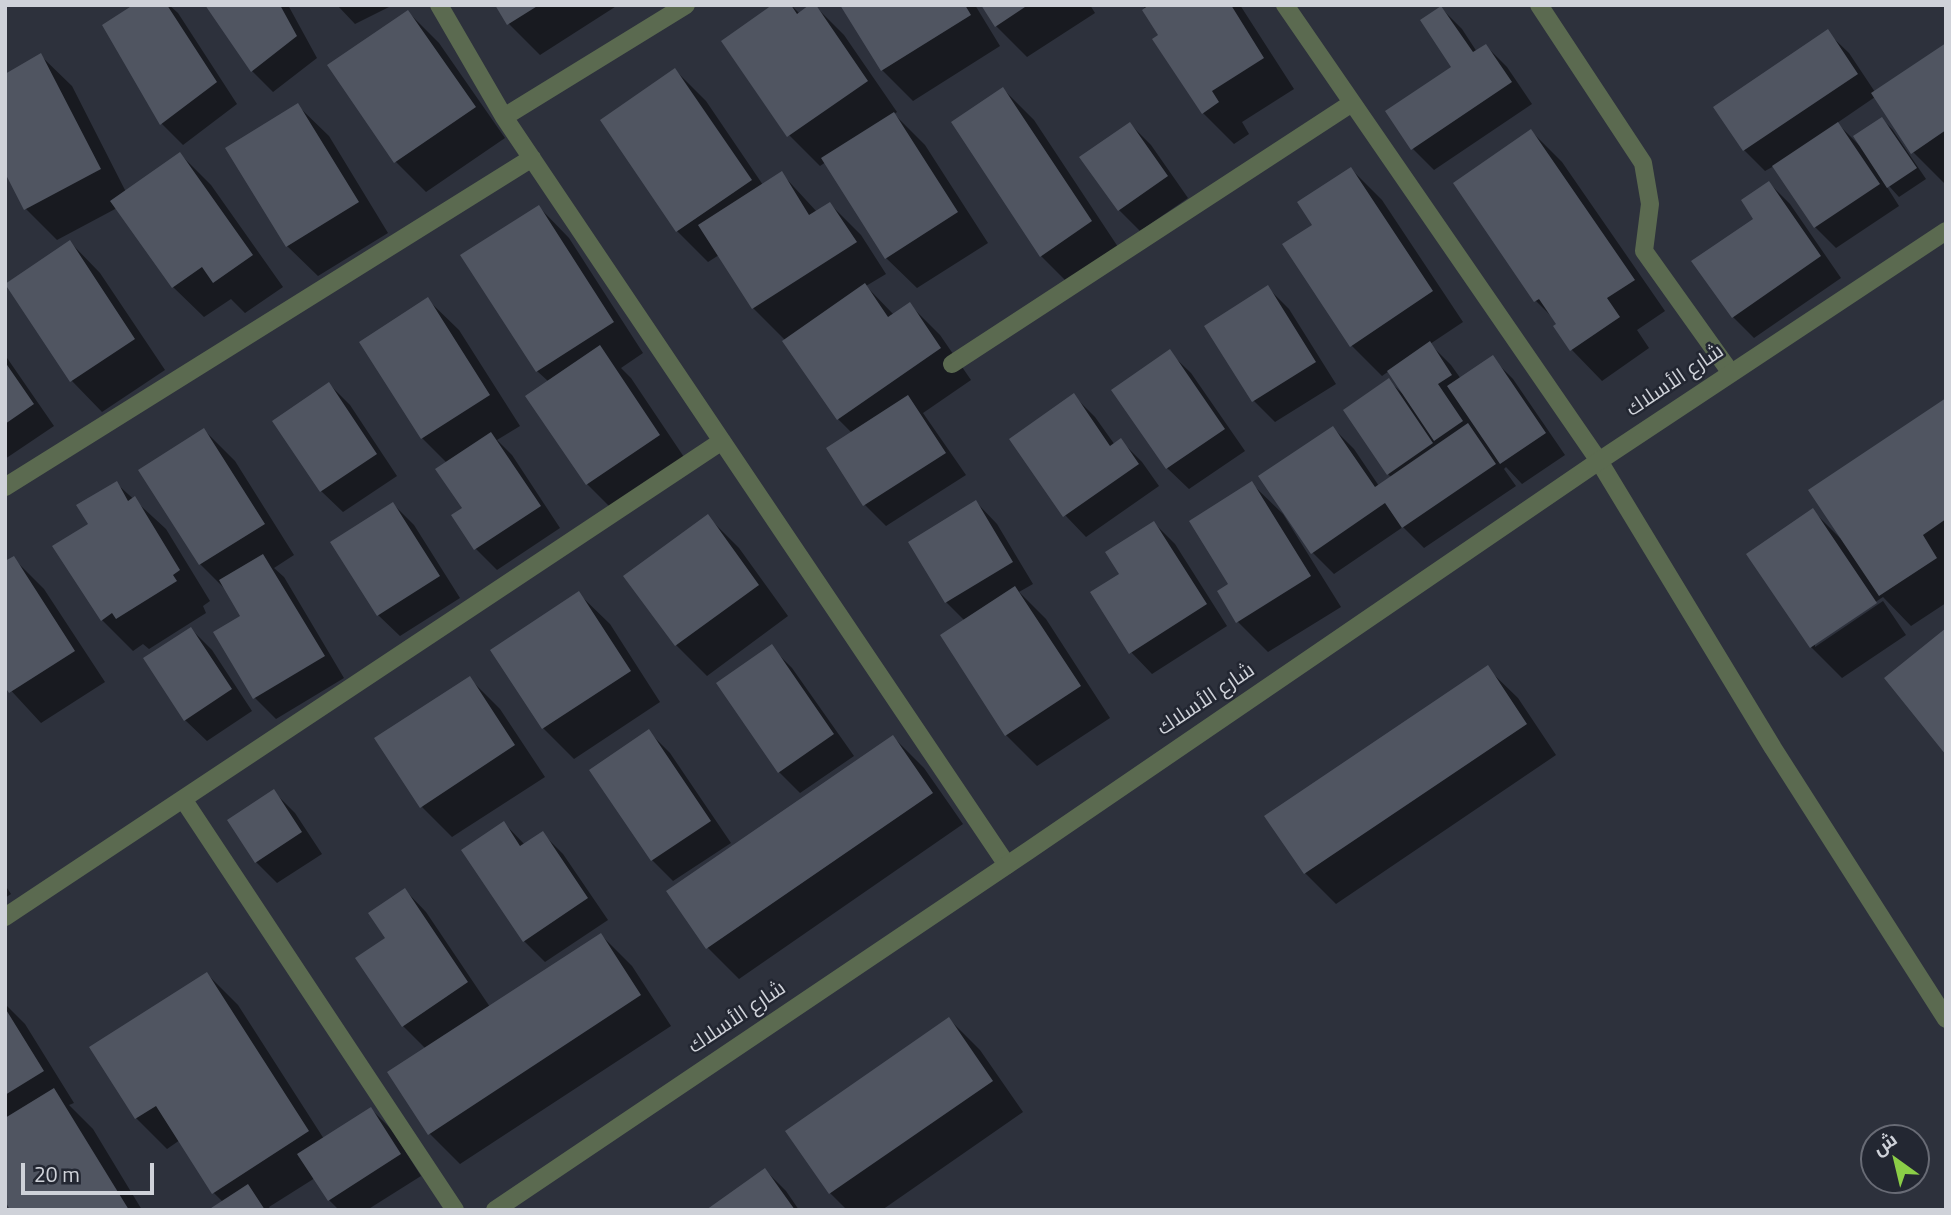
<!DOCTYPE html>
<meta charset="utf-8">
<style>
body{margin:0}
#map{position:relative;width:1951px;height:1215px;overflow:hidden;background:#2d313c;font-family:Georgia,Cairo,serif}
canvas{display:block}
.frame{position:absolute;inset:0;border:7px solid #cfd2d9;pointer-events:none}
.north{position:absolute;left:1860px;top:1124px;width:70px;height:70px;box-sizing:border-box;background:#232732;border:2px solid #686b75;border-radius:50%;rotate:326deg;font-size:19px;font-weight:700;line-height:28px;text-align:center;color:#cfd2d9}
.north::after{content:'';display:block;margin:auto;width:24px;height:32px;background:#8bce47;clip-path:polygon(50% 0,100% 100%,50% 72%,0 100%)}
.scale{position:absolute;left:21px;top:1163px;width:133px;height:32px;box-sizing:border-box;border:4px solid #cfd2d9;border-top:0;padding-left:9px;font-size:21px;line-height:24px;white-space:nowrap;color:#cfd2d9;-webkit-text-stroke:5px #232732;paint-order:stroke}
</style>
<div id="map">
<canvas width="1951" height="1215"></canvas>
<div class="frame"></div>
<div class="north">ش</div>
<div class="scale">20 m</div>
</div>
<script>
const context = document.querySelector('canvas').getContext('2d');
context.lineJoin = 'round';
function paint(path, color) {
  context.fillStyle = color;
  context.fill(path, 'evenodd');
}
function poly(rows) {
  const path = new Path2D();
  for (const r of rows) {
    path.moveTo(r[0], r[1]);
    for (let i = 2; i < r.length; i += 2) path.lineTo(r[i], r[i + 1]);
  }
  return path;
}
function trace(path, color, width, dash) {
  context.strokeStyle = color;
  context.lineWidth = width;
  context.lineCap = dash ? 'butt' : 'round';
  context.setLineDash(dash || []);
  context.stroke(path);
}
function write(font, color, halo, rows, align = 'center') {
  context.font = font + ' Georgia,Cairo,serif';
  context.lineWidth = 5;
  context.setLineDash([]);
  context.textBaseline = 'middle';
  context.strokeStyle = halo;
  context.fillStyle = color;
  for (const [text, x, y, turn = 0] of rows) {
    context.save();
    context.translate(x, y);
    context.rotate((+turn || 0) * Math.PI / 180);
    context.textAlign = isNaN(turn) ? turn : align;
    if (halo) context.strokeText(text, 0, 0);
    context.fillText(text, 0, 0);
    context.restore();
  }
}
paint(poly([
 [136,5,169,5,178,13,237,104,183,145,162,124,104,26],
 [207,5,288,5,317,58,273,92,252,71],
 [337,5,393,5,355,24],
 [497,5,618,5,540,55,509,24],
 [775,5,791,5,800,14,814,5,844,35,897,112,894,114,925,145,988,243,917,288,886,258,826,162,820,166,789,135],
 [842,5,975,5,1000,46,913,101,882,70],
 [983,5,1090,5,1095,13,1027,57,996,26],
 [1143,5,1240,5,1294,89,1242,122,1249,134,1234,144,1203,113],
 [1441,8,1462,29,1477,52,1486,46,1507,67,1532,104,1434,170,1413,149,1454,68],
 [408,12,439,43,505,138,426,192,396,162],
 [1827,32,1849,53,1875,92,1946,45,1946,182,1944,183,1913,152,1875,97,1837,123,1859,145,1882,119,1892,129,1926,179,1899,197,1889,186,1887,187,1899,206,1836,248,1815,227,1774,166,1765,171,1744,150],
 [41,56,72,86,126,192,180,154,211,185,283,287,245,313,231,299,204,317,173,287,117,208,57,240,26,209,5,169],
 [675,70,706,101,763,185,782,174,817,212,830,204,861,235,886,274,866,286,894,315,909,304,940,335,971,380,923,413,966,475,886,526,865,505,829,449,852,433,838,419,784,341,785,340,753,308,719,255,708,262,677,231],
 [1003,89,1034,120,1122,253,1072,287,1041,256],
 [298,106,329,136,388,233,318,276,287,246],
 [1130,124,1151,145,1188,198,1140,231,1119,210,1082,157],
 [1531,131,1562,162,1665,311,1637,330,1649,348,1602,381,1572,350,1559,324,1536,301,1455,184],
 [1351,169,1382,200,1463,322,1430,344,1451,365,1461,379,1492,358,1513,379,1565,455,1522,484,1506,467,1504,469,1516,486,1424,548,1403,527,1334,574,1313,553,1333,428,1354,449,1379,486,1392,478,1388,474,1388,380,1403,394,1389,371,1382,376,1351,345,1314,225],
 [1769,183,1790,204,1841,278,1754,338,1733,317],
 [539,207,569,238,643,353,621,368,631,378,690,466,618,515,587,484,549,382,537,371],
 [70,242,100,273,165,370,102,412,72,381,7,283],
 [1268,288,1289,309,1336,384,1275,422,1254,401,1206,327],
 [428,300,459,330,520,426,497,440,512,455,560,528,497,570,476,549,447,463,422,438],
 [1169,352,1191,373,1245,451,1189,489,1167,468,1113,390],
 [5,355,54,426,5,459],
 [329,384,350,405,397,476,343,512,321,491],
 [1074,396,1095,417,1115,445,1121,441,1142,462,1159,486,1086,537,1065,515],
 [1946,400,1946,603,1911,626,1883,597,1815,642,1815,647,1883,601,1906,635,1842,678,1811,647,1813,511,1840,538],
 [204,430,235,461,294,555,274,568,284,577,344,678,276,719,255,698,242,616,227,591,200,564,141,470],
 [116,483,166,529,210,601,203,606,206,613,149,649,143,644,133,651,102,620,90,525],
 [1252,484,1283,514,1341,607,1268,652,1237,621,1231,585],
 [976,502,997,524,1033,584,1019,592,1046,619,1110,718,1037,766,1006,735,965,621,946,602],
 [393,504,414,525,460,598,400,636,378,615,333,543],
 [708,517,739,548,788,616,707,676,676,645,625,577],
 [1154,523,1175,544,1227,626,1152,674,1131,652,1121,574],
 [13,558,44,589,105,682,41,723,5,684],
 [579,594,610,624,660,702,574,759,543,728],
 [191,629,212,650,252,711,207,741,185,720],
 [771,647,792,668,854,756,800,793,779,772],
 [1487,668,1518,698,1556,755,1336,904,1305,873],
 [469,678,500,709,545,777,452,837,422,807],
 [649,732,670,753,731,843,673,881,652,860],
 [893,737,924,768,963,824,739,979,708,948,669,891],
 [274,792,295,813,322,854,277,883,256,862,229,821],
 [504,823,525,845,542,833,563,854,608,920,545,962,524,941],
 [5,885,11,894,5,898],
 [405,890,426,912,490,1007,601,935,632,966,671,1026,460,1164,429,1133,426,1049,403,1026,358,958,388,938],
 [207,974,238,1005,324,1139,371,1109,392,1130,421,1176,367,1210,339,1210,329,1200,315,1178,269,1207,271,1210,212,1210,223,1202,213,1192,180,1140,167,1149,136,1118],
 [5,1004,25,1024,74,1103,69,1105,93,1129,142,1210,12,1210,5,1198],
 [949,1019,980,1050,1023,1112,882,1210,847,1210,830,1193,787,1132],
 [765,1170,786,1191,799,1210,709,1210]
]), '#0007');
paint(poly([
 [133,5,167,5,217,82,160,125,102,25],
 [205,5,280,5,297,36,251,72],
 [495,5,539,5,507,25],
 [772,5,791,5,797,14,809,5,816,5,868,81,787,137,721,41],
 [840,5,965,5,971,15,881,71],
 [981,5,1028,5,995,27],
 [1149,5,1231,5,1264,58,1212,91,1219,102,1202,114,1152,39,1158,35,1142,10],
 [1441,6,1473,52,1486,44,1512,82,1411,150,1385,111,1451,67,1420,20],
 [408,10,476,107,394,163,327,65],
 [1828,29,1858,74,1743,151,1713,107],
 [1946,43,1946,130,1911,154,1871,93],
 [41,53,101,169,24,210,5,173,5,74],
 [675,68,752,180,676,232,600,120],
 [1003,87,1092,221,1040,257,951,122],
 [298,103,359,202,286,247,225,148],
 [894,112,958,212,885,259,821,158],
 [1882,117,1917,168,1887,188,1853,136],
 [1130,122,1168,176,1118,211,1079,157],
 [1838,122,1880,184,1814,228,1772,166],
 [1531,129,1635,280,1607,298,1620,317,1570,351,1553,326,1556,324,1539,299,1534,302,1453,183],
 [180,152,253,255,213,283,202,267,172,288,110,201],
 [1351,167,1433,291,1350,347,1282,244,1312,225,1297,202],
 [782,171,809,215,830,202,857,242,752,309,698,225],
 [1769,181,1821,256,1732,318,1691,261,1753,219,1741,200],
 [539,205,614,322,536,372,460,255],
 [70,240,135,339,70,382,5,284],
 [865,283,888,317,910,302,941,348,837,420,782,341],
 [1268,285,1316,362,1252,402,1204,326],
 [428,297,490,395,421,439,359,342],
 [1430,341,1452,375,1438,384,1463,421,1434,441,1387,371],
 [600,345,660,435,586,485,525,396],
 [1170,349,1225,429,1166,469,1111,390],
 [1493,355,1546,433,1500,464,1447,386],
 [5,362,34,404,5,424],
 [1389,378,1433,443,1387,475,1343,410],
 [329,382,377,454,320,492,272,421],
 [1074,393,1110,446,1121,438,1139,464,1063,517,1009,439],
 [908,395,946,453,863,506,826,448],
 [1946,398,1946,519,1923,535,1937,558,1879,596,1808,490],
 [1468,423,1496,464,1402,528,1385,503,1311,554,1258,476,1333,426,1375,487],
 [204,428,265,524,199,565,138,470],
 [491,432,541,506,474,550,451,515,462,508,435,469],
 [117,481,128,501,135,496,180,570,173,575,177,581,116,619,112,613,101,621,52,546,88,524,76,505],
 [1252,481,1311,576,1236,623,1217,591,1228,584,1189,521],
 [976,500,1013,562,945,603,908,542],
 [393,502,440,576,377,616,330,542],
 [1813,508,1877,603,1810,648,1746,554],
 [708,514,759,585,675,646,623,576],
 [1154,521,1207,604,1129,654,1090,592,1119,574,1105,552],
 [263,554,325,656,253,699,213,632,240,616,219,580],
 [14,556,75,651,9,693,5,687,5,561],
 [1015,586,1081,686,1005,736,940,635],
 [579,591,631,671,542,729,490,650],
 [191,627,232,689,184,721,143,658],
 [1946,628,1946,755,1884,678],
 [772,644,834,734,778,773,716,683],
 [1488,665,1527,724,1304,874,1264,816],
 [470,676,515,745,420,808,374,738],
 [649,729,711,821,651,861,589,770],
 [893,735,933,793,706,949,666,891],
 [274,789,302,832,255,863,227,820],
 [504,821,520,846,543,831,588,898,523,942,461,850],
 [405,888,468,982,402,1027,355,958,385,938,368,913],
 [601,933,641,995,428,1135,387,1072],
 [207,972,309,1131,212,1194,156,1106,135,1119,89,1047],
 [5,1008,44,1071,5,1095],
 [949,1017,993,1081,829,1194,785,1131],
 [54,1088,129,1210,10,1210,5,1201,5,1118],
 [371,1107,401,1154,328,1201,297,1154],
 [765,1168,795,1210,706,1210],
 [248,1184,265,1210,208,1210]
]), '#505561');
trace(poly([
 [439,5,504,117,1007,865],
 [1285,5,1599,461,1773,748,1946,1019],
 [1539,5,1643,163,1650,204,1644,251,1731,373],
 [504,117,686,5],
 [952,364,1352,103],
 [5,487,532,158],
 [183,799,455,1210],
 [5,917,722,441]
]), '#5b6a50', 18);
trace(poly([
 [495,1210,1028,851,1599,461,1946,231]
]), '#5b6a50', 18);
write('21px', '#cfd2d9', '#232732', [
 ["شارع الأسلاك",1676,382,-34],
 ["شارع الأسلاك",1207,701,-34],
 ["شارع الأسلاك",738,1019,-34]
]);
</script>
